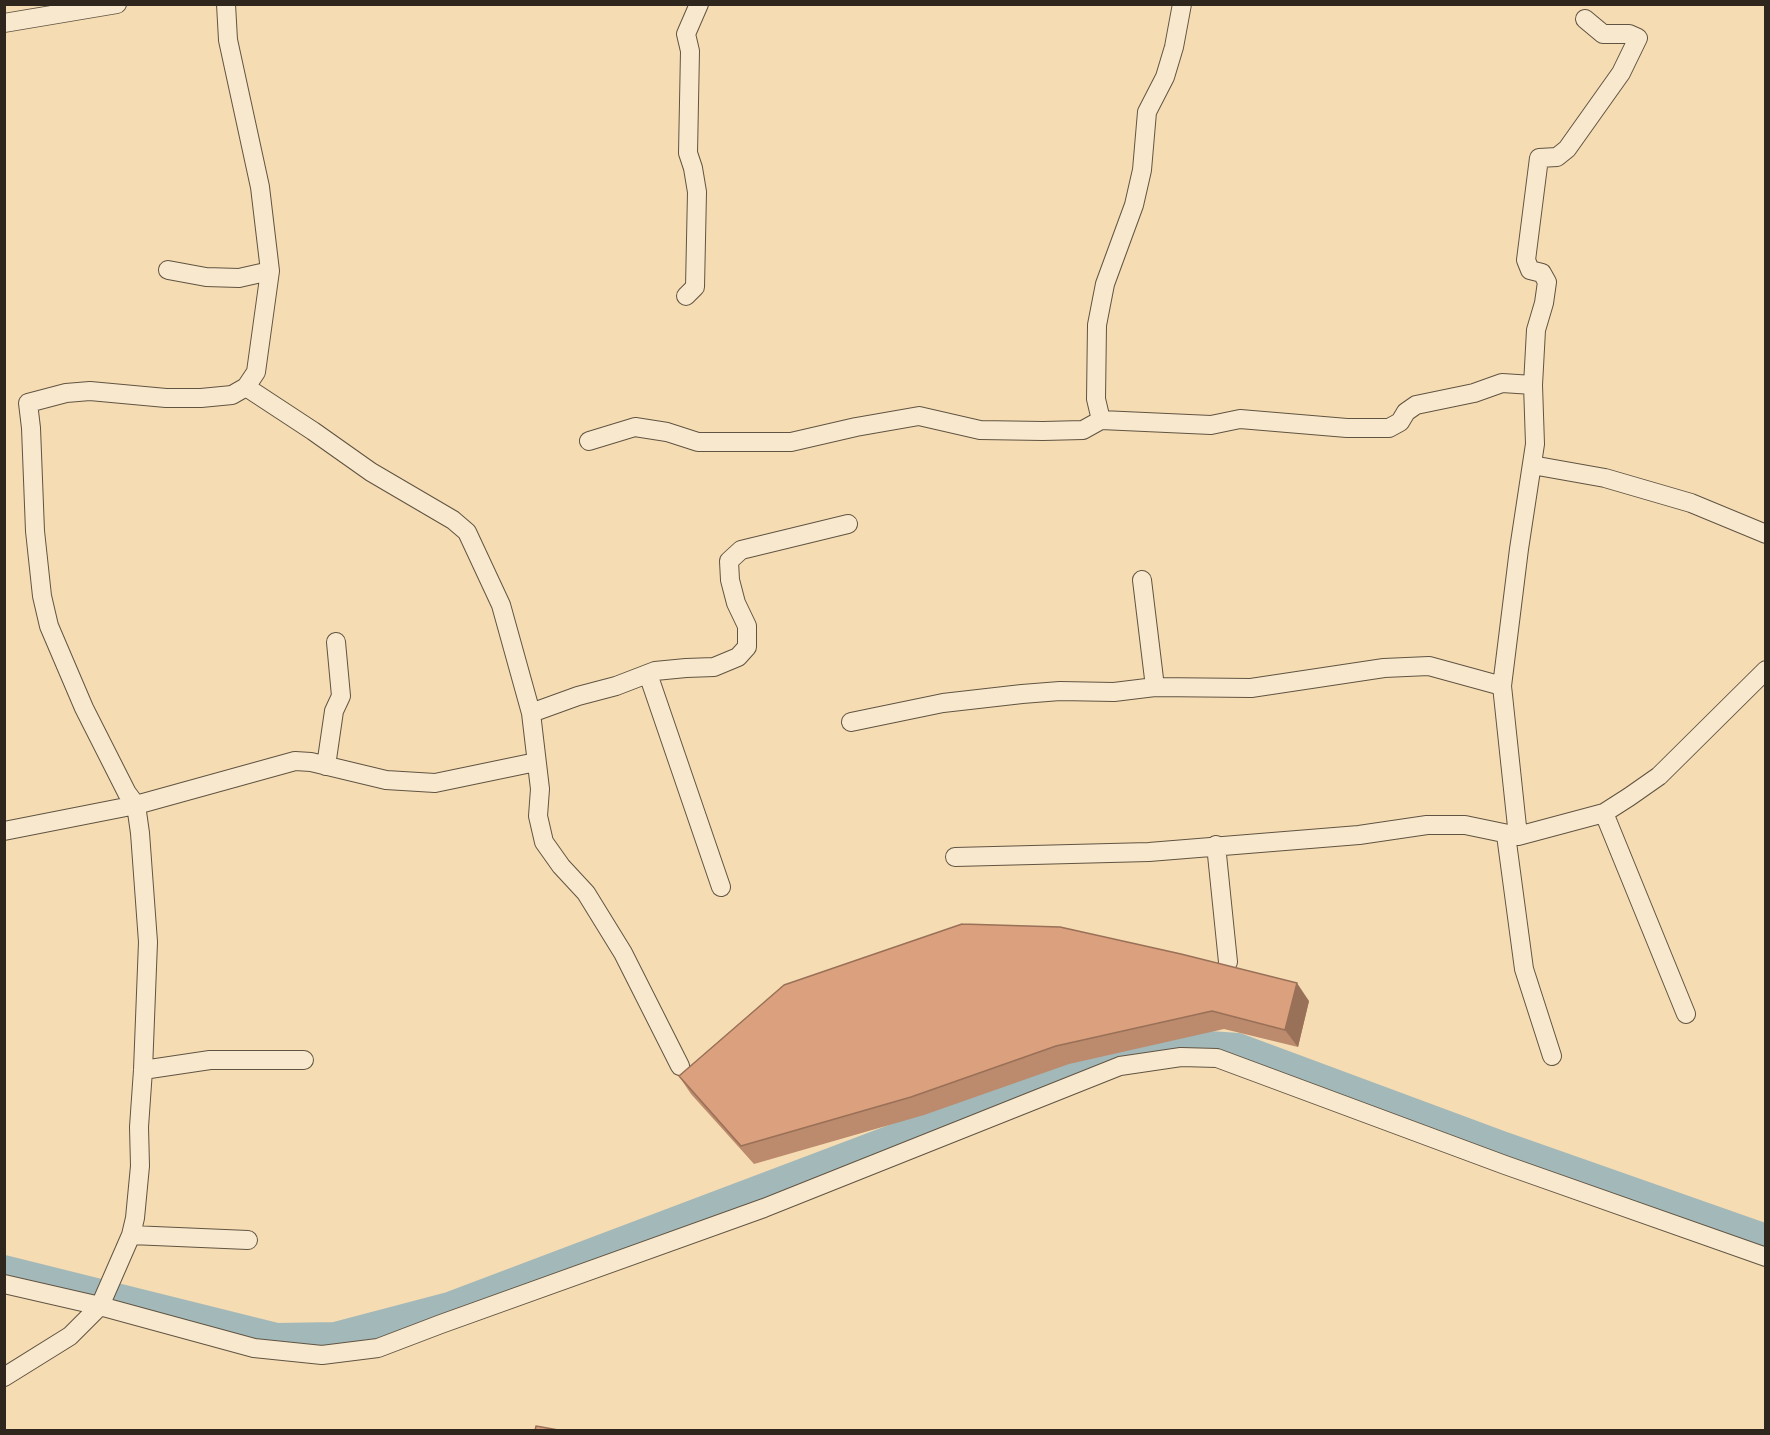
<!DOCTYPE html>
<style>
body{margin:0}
#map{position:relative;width:1770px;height:1435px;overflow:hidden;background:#f5dcb3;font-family:"Gentium Book Plus",serif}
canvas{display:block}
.frame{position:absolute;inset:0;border:6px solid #2f271d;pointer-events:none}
</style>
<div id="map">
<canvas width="1770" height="1435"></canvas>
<div class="frame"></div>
</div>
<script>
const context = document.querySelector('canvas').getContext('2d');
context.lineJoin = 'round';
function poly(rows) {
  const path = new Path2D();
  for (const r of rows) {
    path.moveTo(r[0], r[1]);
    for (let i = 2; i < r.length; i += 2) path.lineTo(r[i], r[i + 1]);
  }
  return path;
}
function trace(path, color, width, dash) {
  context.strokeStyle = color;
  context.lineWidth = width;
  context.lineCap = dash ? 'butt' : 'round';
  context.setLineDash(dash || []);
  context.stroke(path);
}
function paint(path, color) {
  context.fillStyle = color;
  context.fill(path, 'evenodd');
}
trace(poly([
 [4,1269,277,1337,335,1336,449,1306,1026,1088,1123,1055,1181,1043,1238,1047,1502,1145,1766,1238]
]), '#a3b8b9', 28);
const minor = poly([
 [1182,4,1174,47,1165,77,1147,112,1142,170,1134,205,1105,284,1097,325,1096,399,1101,420,1211,425,1240,419,1347,428,1389,428,1400,422,1406,412,1416,405,1474,393,1502,383,1533,385],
 [4,23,117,4],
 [168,270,206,277,239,278,270,271],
 [686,296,695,287,697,192,693,168,688,153,690,51,686,34,699,4],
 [246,387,313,431,371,472,453,520,467,532,501,605,531,713,540,789,538,816,544,842,561,866,586,893,623,953,680,1066],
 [589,441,635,427,667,432,698,442,791,442,856,427,919,416,980,430,1043,431,1083,430,1101,420],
 [1532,465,1605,478,1691,503,1766,534],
 [1142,580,1155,687],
 [648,674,721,887],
 [531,713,578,696,616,686,655,671,686,668,714,667,738,657,747,647,747,626,736,603,730,580,729,561,741,550,848,524],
 [851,722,943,703,1022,694,1060,691,1114,692,1155,687,1251,688,1384,668,1429,666,1502,686],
 [326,766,334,711,341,696,336,642],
 [1604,813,1686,1014],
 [4,831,136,805,295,761,311,762,386,780,435,783,536,762],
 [1506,835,1524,969,1552,1056],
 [1518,836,1502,686,1519,549,1535,444,1533,385,1536,330,1544,303,1547,282,1542,273,1530,270,1526,260,1539,158,1557,157,1567,149,1621,73,1638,38,1629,34,1603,34,1585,19],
 [1216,845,1228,962],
 [955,857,1149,852,1359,835,1427,825,1465,825,1518,836,1604,813,1629,797,1659,776,1766,670],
 [143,1070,210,1060,304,1060],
 [131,1235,248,1240],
 [4,1284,100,1306,254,1348,322,1355,378,1348,441,1324,764,1208,1120,1066,1181,1057,1217,1058,1505,1165,1766,1257],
 [4,1377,70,1336,100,1306,131,1235,135,1218,140,1166,139,1127,143,1070,148,942,140,833,136,805,127,793,84,708,49,626,42,596,35,531,31,428,28,403,66,393,90,391,166,398,201,398,232,395,246,387,256,372,270,271,260,187,228,40,226,4]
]);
trace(minor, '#605442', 20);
trace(minor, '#f8e8ce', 18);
paint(poly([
 [784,985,1309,1001,1298,1047,1224,1029,1069,1064,924,1115,754,1164,691,1094,679,1076]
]), '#bc8a6c');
paint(poly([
 [1297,983,1309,1001,1298,1047,1285,1030]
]), '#997058');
const building = poly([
 [962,924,1060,927,1181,954,1297,983,1285,1030,1212,1011,1056,1046,911,1097,741,1146,679,1076,784,985,962,924],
 [536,1426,564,1431,535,1431,536,1426]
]);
paint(building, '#dba07d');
trace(building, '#997058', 1.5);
</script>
